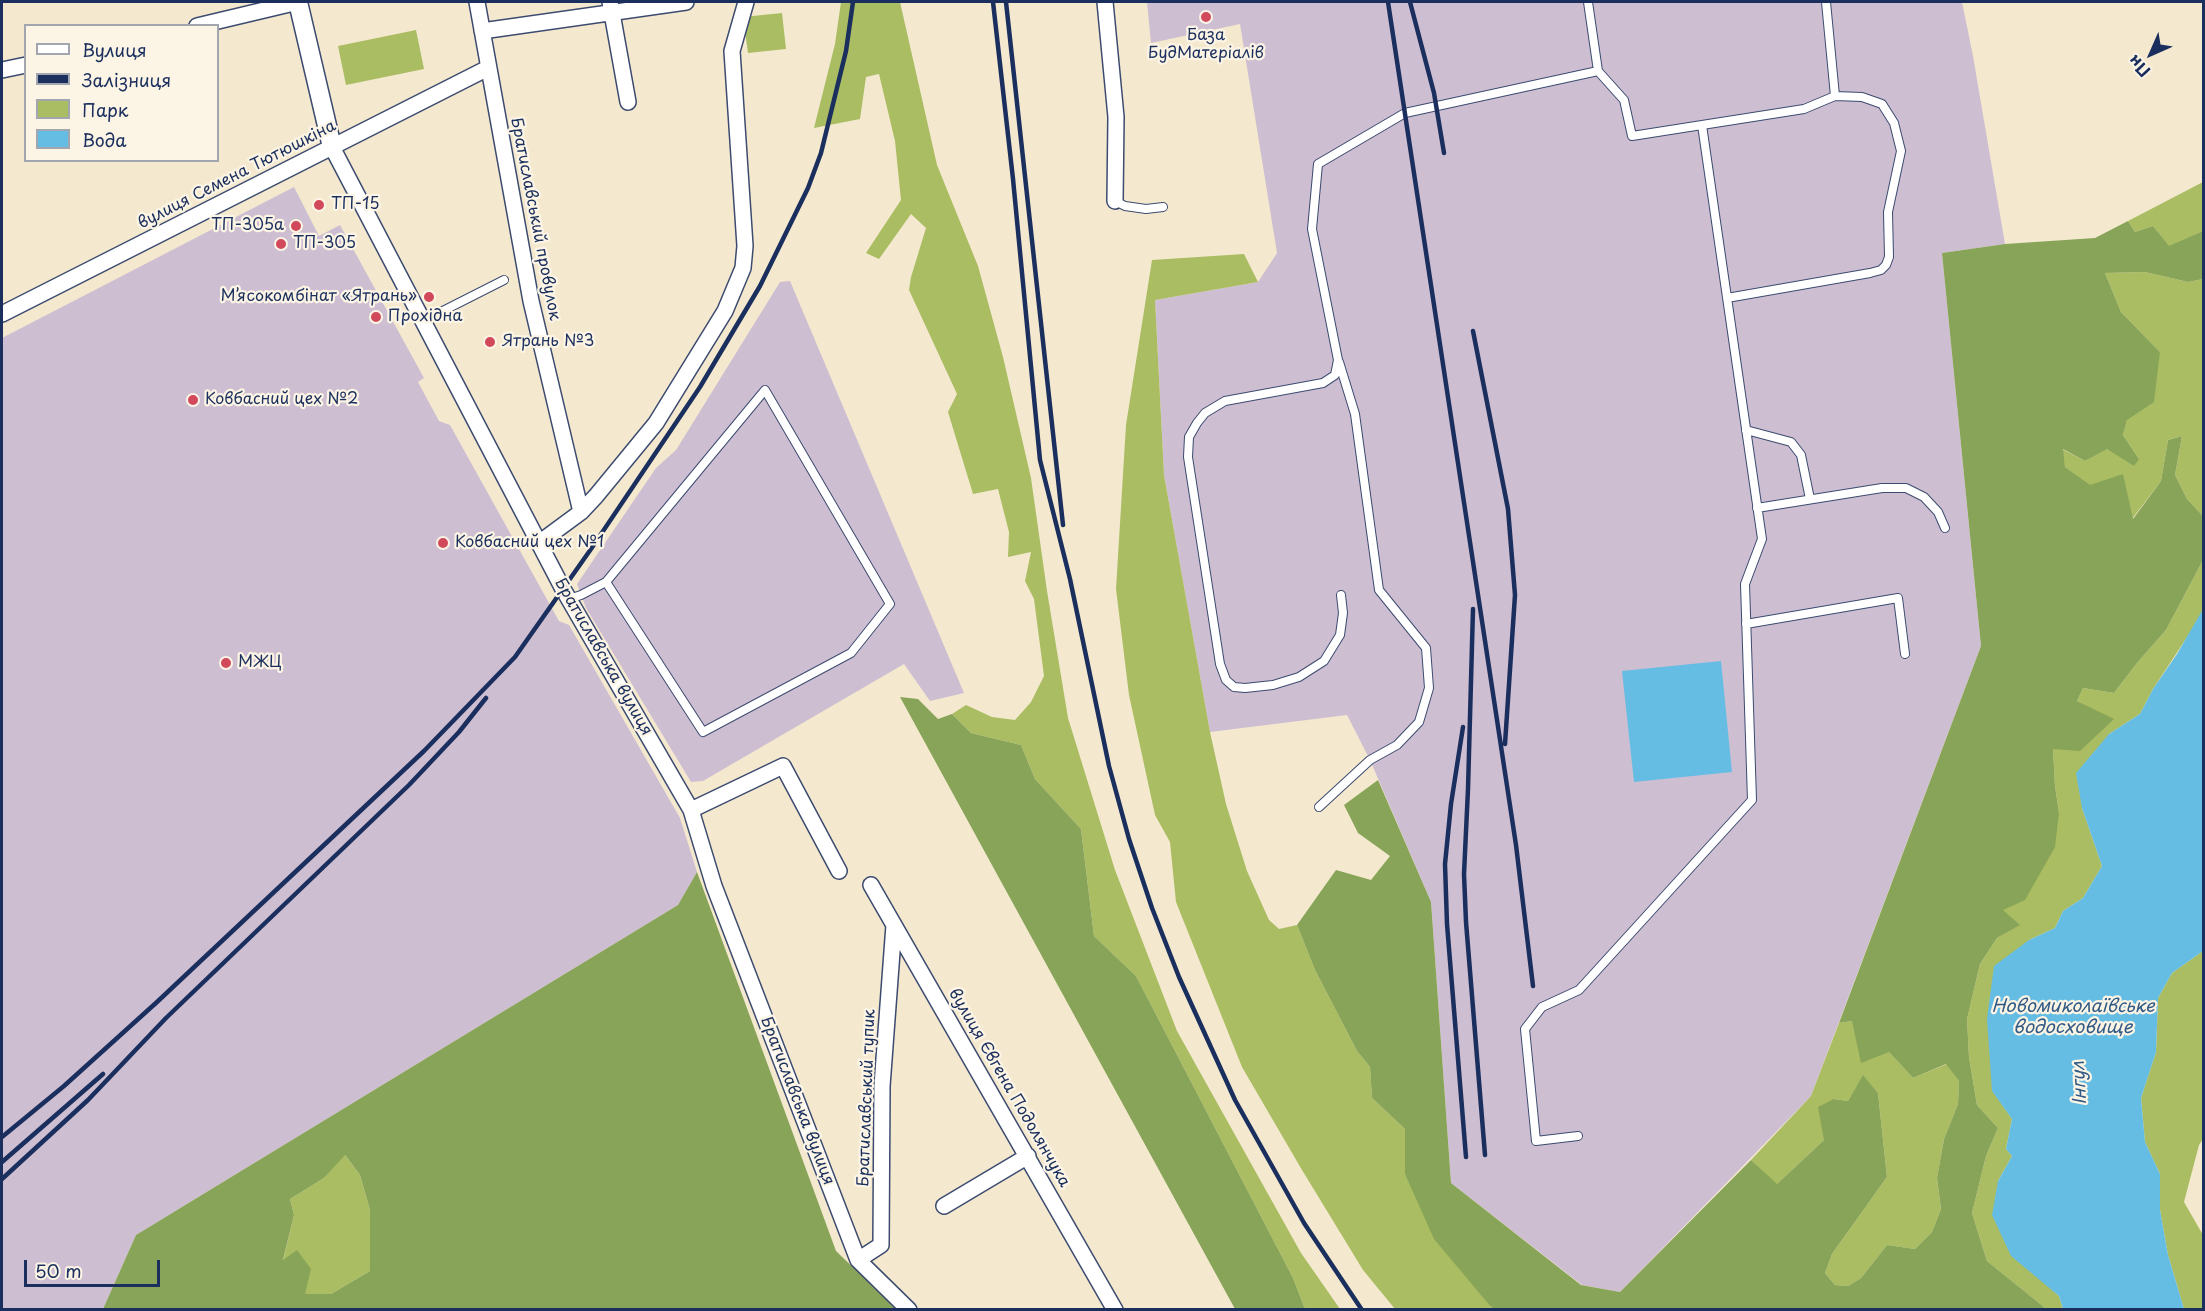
<!DOCTYPE html>
<meta charset="utf-8">
<style>
body{margin:0}
#map{position:relative;width:2205px;height:1311px;overflow:hidden;background:#f4e9cf;font-family:"Playpen Sans",sans-serif}
canvas{display:block}
.frame{position:absolute;inset:0;border:3px solid #1b2f5e;pointer-events:none}
.legend{position:absolute;left:24px;top:24px;width:195px;height:138px;box-sizing:border-box;background:#fcf5e5;border:2px solid #a2a6af;margin:0;padding:8px 10px;list-style:none;font-size:18px;color:#1b2f5e}
.legend li{display:flex;align-items:center;gap:12px;height:30px}
.legend b{width:30px;border:2px solid #a2a6af}
.north{position:absolute;left:2121px;top:24px;width:60px;height:60px;-webkit-text-stroke:4px #fcf5e5;paint-order:stroke;rotate:225deg;font-size:16px;font-weight:700;line-height:24px;text-align:center;color:#1b2f5e}
.north::after{content:'';display:block;margin:auto;width:21px;height:27px;background:#1b2f5e;clip-path:polygon(50% 0,100% 100%,50% 72%,0 100%)}
.scale{position:absolute;left:24px;top:1260px;width:136px;height:27px;box-sizing:border-box;border:3px solid #1b2f5e;border-top:0;padding-left:8px;font-size:18px;line-height:21px;white-space:nowrap;color:#1b2f5e;-webkit-text-stroke:4px #fcf5e5;paint-order:stroke}
</style>
<div id="map">
<canvas width="2205" height="1311"></canvas>
<div class="frame"></div>
<ul class="legend">
<li><b style="height:8px;background:#fff"></b>Вулиця</li>
<li><b style="height:8px;background:#1b2f5e"></b>Залізниця</li>
<li><b style="height:16px;background:#aabd62"></b>Парк</li>
<li><b style="height:16px;background:#66bde3"></b>Вода</li>
</ul>
<div class="north">Пн</div>
<div class="scale">50 m</div>
</div>
<script>
const context = document.querySelector('canvas').getContext('2d');
context.lineJoin = 'round';
function paint(path, color) {
  context.fillStyle = color;
  context.fill(path, 'evenodd');
}
function poly(rows) {
  const path = new Path2D();
  for (const r of rows) {
    path.moveTo(r[0], r[1]);
    for (let i = 2; i < r.length; i += 2) path.lineTo(r[i], r[i + 1]);
  }
  return path;
}
function trace(path, color, width, dash) {
  context.strokeStyle = color;
  context.lineWidth = width;
  context.lineCap = dash ? 'butt' : 'round';
  context.setLineDash(dash || []);
  context.stroke(path);
}
function write(font, color, halo, rows, align = 'center') {
  context.font = font + ' "Playpen Sans",sans-serif';
  context.lineWidth = 4.5;
  context.setLineDash([]);
  context.textBaseline = 'middle';
  context.strokeStyle = halo;
  context.fillStyle = color;
  for (const [text, x, y, turn = 0] of rows) {
    context.save();
    context.translate(x, y);
    context.rotate((+turn || 0) * Math.PI / 180);
    context.textAlign = isNaN(turn) ? turn : align;
    if (halo) context.strokeText(text, 0, 0);
    context.fillText(text, 0, 0);
    context.restore();
  }
}
paint(poly([
 [1147,2,1962,2,1973,56,2005,244,1942,253,1981,646,1811,1096,1620,1292,1582,1285,1451,1183,1431,902,1370,760,1347,715,1210,732,1164,475,1155,300,1258,282,1277,253,1240,24,1151,43],
 [294,187,319,236,340,225,424,378,418,382,439,421,450,425,559,621,569,625,680,818,697,872,678,905,136,1235,103,1309,2,1310,2,338],
 [790,281,964,693,930,701,904,664,703,781,691,782,586,608,577,584,656,468,676,450,780,282]
]), '#cebed2');
paint(poly([
 [841,2,900,2,937,165,978,266,1003,357,1031,478,1047,591,1068,718,1115,870,1177,1031,1301,1253,1340,1309,1305,1309,1293,1278,1136,976,1094,936,1081,829,1035,779,1021,745,971,733,952,714,966,705,992,717,1015,720,1031,702,1044,676,1034,599,1025,581,1031,552,1008,557,1009,532,998,489,973,494,948,412,957,394,909,290,911,277,926,228,911,214,879,259,866,253,901,200,895,141,879,74,866,77,860,119,814,128,835,44],
 [782,13,786,49,748,53,743,17],
 [416,30,424,69,346,85,338,46],
 [2203,182,2203,231,2169,247,2153,226,2135,232,2128,221],
 [1244,254,1258,282,1155,300,1164,475,1210,732,1226,804,1247,871,1269,920,1279,929,1297,925,1315,970,1357,1051,1370,1067,1372,1098,1405,1129,1405,1174,1491,1307,1497,1309,1395,1309,1363,1270,1302,1170,1242,1067,1176,902,1170,842,1155,815,1129,695,1116,589,1126,425,1152,260],
 [2145,272,2188,282,2203,279,2203,516,2187,499,2175,475,2182,436,2168,440,2161,481,2132,519,2065,467,2062,449,2085,461,2106,449,2139,459,2123,435,2127,419,2160,352,2121,312,2105,273],
 [2203,560,2203,609,2197,622,2153,689,2140,714,2109,734,2082,808,2102,866,2083,898,2063,911,2055,928,2029,940,1992,1090,2012,1119,2006,1149,2012,1156,1998,1181,2038,1277,2059,1296,2063,1309,2043,1309,2044,1307,1987,1261,1972,1213,1986,1156,1998,1128,1977,1105,1969,1057,1967,1019,1980,964,1997,938,2019,925,2002,910,2059,813,2055,786,2053,749,2113,720,2077,701,2083,688,2114,693,2137,663,2166,630],
 [2203,951,2203,1139,2199,1145,2184,1202,2203,1235,2203,1309,2184,1309,2168,1255,2160,1210,2160,1174,2145,1142,2141,1098,2156,1052,2158,998,2172,973],
 [1852,1021,1889,1052,1913,1078,1947,1064,1959,1081,1958,1104,1944,1139,1937,1178,1941,1209,1932,1232,1915,1249,1887,1245,1861,1278,1848,1286,1835,1285,1825,1273,1832,1254,1887,1177,1878,1093,1863,1076,1848,1101,1834,1099,1824,1140,1776,1185,1751,1160,1811,1096,1839,1023],
 [344,1154,360,1175,370,1210,370,1271,331,1294,305,1295,283,1261,294,1215,290,1199,324,1178]
]), '#aabd62');
paint(poly([
 [2128,221,2135,232,2153,226,2169,246,2203,231,2203,279,2188,282,2145,272,2105,273,2121,312,2160,352,2154,402,2127,420,2123,435,2139,459,2134,466,2107,449,2085,461,2063,449,2065,467,2090,485,2123,474,2133,519,2161,481,2168,440,2182,436,2175,475,2187,499,2203,516,2203,560,2166,630,2137,663,2114,693,2083,688,2077,701,2114,719,2080,751,2053,749,2055,786,2059,813,2055,847,2025,900,2003,910,2020,925,1997,938,1980,964,1967,1019,1969,1057,1977,1105,1998,1128,1986,1156,1972,1213,1987,1261,2044,1307,2043,1309,1497,1310,1491,1307,1434,1239,1405,1174,1405,1129,1372,1098,1370,1067,1357,1051,1315,970,1297,925,1336,870,1371,880,1390,856,1358,833,1344,805,1378,780,1431,902,1451,1183,1581,1285,1620,1292,1751,1160,1777,1184,1824,1140,1818,1107,1834,1099,1848,1101,1863,1075,1878,1093,1887,1177,1832,1254,1825,1273,1835,1285,1848,1286,1861,1278,1887,1245,1915,1249,1932,1232,1941,1209,1937,1178,1944,1139,1958,1104,1959,1081,1946,1064,1913,1078,1889,1052,1861,1063,1852,1021,1839,1023,1981,646,1942,253,2005,244,2095,238],
 [900,697,918,699,938,719,952,714,971,733,1021,745,1035,779,1081,829,1094,936,1136,976,1293,1278,1305,1309,1235,1309],
 [697,872,836,1251,896,1309,103,1309,136,1235,678,905],
 [345,1155,360,1175,370,1210,370,1271,331,1294,305,1294,311,1269,297,1250,283,1260,294,1215,290,1199,324,1178]
]), '#87a458');
paint(poly([
 [2203,609,2203,951,2172,973,2158,998,2156,1052,2141,1098,2145,1142,2160,1174,2160,1210,2168,1255,2184,1309,2063,1309,2059,1296,2011,1256,1992,1215,1998,1181,2012,1156,2006,1149,2012,1119,1992,1091,1987,1019,1994,966,2029,940,2055,928,2063,911,2083,898,2102,866,2082,808,2076,773,2109,734,2140,714,2153,689,2177,654],
 [1721,661,1732,772,1634,782,1622,671]
]), '#66bde3');
const service = poly([
 [1588,2,1598,71,1624,100,1632,136,1804,109,1835,96,1826,2],
 [1115,201,1125,206,1146,209,1163,207],
 [1727,298,1870,273,1881,270,1886,265,1889,257,1888,212,1901,151,1894,123,1882,104,1862,97,1835,96],
 [423,321,504,280],
 [1746,430,1791,442,1801,455,1810,499],
 [1757,508,1882,488,1906,488,1924,497,1938,512,1945,528],
 [1341,595,1343,613,1340,635,1324,661,1299,677,1273,685,1245,688,1234,687,1226,680,1220,664,1188,457,1189,437,1197,423,1205,413,1225,401,1323,383,1335,375,1338,360,1312,229,1318,164,1405,113,1598,71],
 [569,599,581,595,606,582,765,390,890,604,851,653,703,732,606,582],
 [1746,624,1898,598,1905,654],
 [1319,807,1370,760,1397,745,1419,722,1429,688,1426,648,1379,590,1355,414,1339,362],
 [1578,1136,1536,1141,1525,1029,1542,1007,1579,990,1752,800,1745,584,1762,539,1702,125]
]);
const minor = poly([
 [477,2,531,301,581,512],
 [610,2,628,102],
 [1105,2,1116,117,1115,201],
 [197,26,298,2],
 [482,31,686,2],
 [2,70,26,65],
 [332,147,563,589,691,810,714,886,858,1260,909,1310],
 [2,314,488,68],
 [539,543,581,512,596,496,656,423,725,311,743,268,745,246,732,51,746,2],
 [691,810,783,766,839,871],
 [871,885,1115,1310],
 [944,1206,1028,1156],
 [858,1260,881,1245,882,1086,894,925]
]);
const tertiary = poly([
 [298,2,332,147]
]);
trace(service, '#3c4b6f', 10);
trace(minor, '#3c4b6f', 18);
trace(tertiary, '#3c4b6f', 21);
trace(service, '#fff', 8);
trace(minor, '#fff', 15);
trace(tertiary, '#fff', 18);
trace(poly([
 [993,2,1013,179,1040,460,1070,579,1109,766,1129,839,1152,908,1179,977,1235,1100,1304,1223,1362,1310],
 [1006,2,1063,525],
 [1388,2,1516,845,1533,986],
 [1410,2,1434,93,1444,153],
 [1473,331,1508,509,1515,595,1505,744],
 [1473,609,1468,789,1464,874,1466,922,1485,1155],
 [1463,727,1451,804,1445,864,1447,924,1466,1157],
 [2,1137,64,1086,157,1002,424,751,515,657,591,549,700,387,760,286,808,188,821,153,846,51,853,2],
 [2,1162,103,1074],
 [2,1179,88,1100,166,1018,409,785,459,732,486,698]
]), '#1b2f5e', 4.5);
for (const [x, y, r, color] of [
 [1206,17,6,"#d1495b"],
 [319,205,6,"#d1495b"],
 [296,226,6,"#d1495b"],
 [281,244,6,"#d1495b"],
 [429,297,6,"#d1495b"],
 [376,317,6,"#d1495b"],
 [490,342,6,"#d1495b"],
 [193,400,6,"#d1495b"],
 [443,543,6,"#d1495b"],
 [226,663,6,"#d1495b"]
]) {
  const dot = new Path2D();
  dot.arc(x, y, r, 0, 2 * Math.PI);
  context.fillStyle = color;
  context.fill(dot);
  trace(dot, '#fcf5e5', 2);
}
write('16px', '#1b2f5e', '#fcf5e5', [
 ["База",1206,36,"center"],
 ["БудМатеріалів",1206,54,"center"],
 ["ТП-15",331,205],
 ["ТП-305а",284,226,"right"],
 ["ТП-305",293,244],
 ["М’ясокомбінат «Ятрань»",417,297,"right"],
 ["Прохідна",388,317],
 ["Ятрань №3",502,342],
 ["Ковбасний цех №2",205,400],
 ["Ковбасний цех №1",455,543],
 ["МЖЦ",238,663]
], 'left');
write('16px', '#1b2f5e', '#fcf5e5', [
 ["вулиця Семена Тютюшкіна",237,175,-27],
 ["Братиславський провулок",535,219,79],
 ["Братиславська вулиця",603,657,60],
 ["вулиця Євгена Подолянчука",1009,1088,60],
 ["Братиславський тупик",867,1098,-88],
 ["Братиславська вулиця",797,1101,69]
]);
write('italic 18px', '#325a86', '#fcf5e5', [
 ["Новомиколаївське",2073,1007],
 ["водосховище",2073,1028],
 ["Інгул",2080,1083,-93]
]);
</script>
